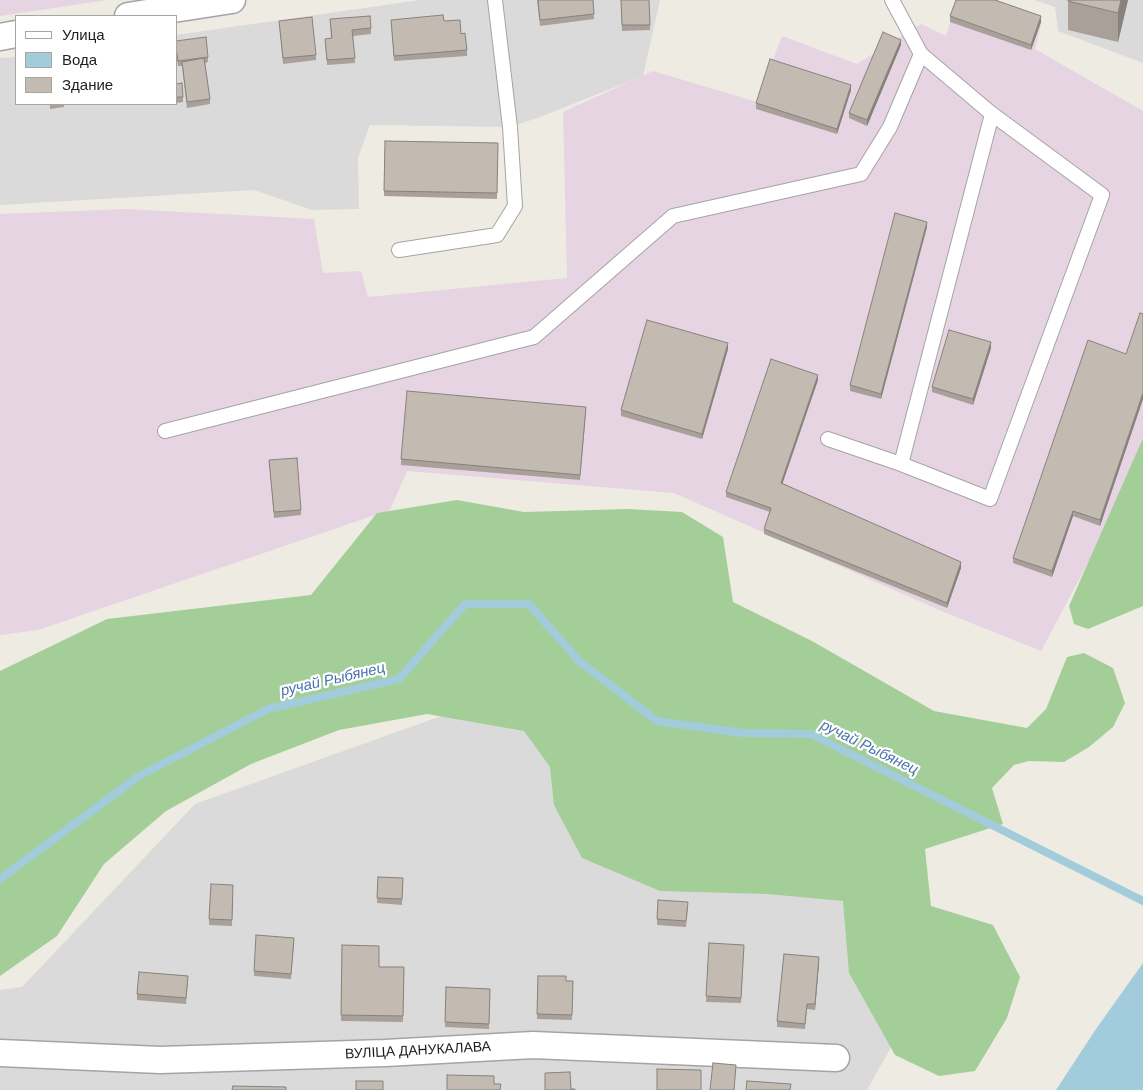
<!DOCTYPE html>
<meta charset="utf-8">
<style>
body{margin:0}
#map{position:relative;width:1143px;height:1090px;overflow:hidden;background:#eeebe3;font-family:"DM Sans",sans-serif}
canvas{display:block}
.legend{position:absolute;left:15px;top:15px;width:162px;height:90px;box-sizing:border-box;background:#fff;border:1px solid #a5a5a5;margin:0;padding:6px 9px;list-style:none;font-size:15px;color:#1d1d1d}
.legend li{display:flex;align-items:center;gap:10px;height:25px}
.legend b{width:25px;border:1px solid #a5a5a5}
</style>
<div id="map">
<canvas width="1143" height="1090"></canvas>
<ul class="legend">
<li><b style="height:6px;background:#fff"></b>Улица</li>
<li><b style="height:14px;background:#a2cbdc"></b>Вода</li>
<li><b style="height:14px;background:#c3bab2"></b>Здание</li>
</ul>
</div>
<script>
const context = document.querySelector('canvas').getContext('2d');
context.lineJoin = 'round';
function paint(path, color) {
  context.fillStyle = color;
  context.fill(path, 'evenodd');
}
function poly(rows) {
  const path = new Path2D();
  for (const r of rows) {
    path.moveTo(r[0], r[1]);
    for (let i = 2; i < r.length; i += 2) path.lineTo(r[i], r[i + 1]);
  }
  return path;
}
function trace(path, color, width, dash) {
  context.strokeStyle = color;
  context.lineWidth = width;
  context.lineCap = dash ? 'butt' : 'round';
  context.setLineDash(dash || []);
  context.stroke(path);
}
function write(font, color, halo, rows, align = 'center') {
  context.font = font + ' "DM Sans",sans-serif';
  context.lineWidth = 4.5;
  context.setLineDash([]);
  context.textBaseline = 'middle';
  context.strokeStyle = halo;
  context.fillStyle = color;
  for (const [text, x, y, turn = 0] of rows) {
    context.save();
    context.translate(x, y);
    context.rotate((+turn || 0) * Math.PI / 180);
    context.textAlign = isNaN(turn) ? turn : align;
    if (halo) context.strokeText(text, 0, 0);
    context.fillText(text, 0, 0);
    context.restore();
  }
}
paint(poly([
 [420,0,660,0,643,76,540,117,510,127,370,125,358,158,359,209,312,210,254,190,0,205,0,58,16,57,16,104,176,104,176,35],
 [1034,0,1143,0,1143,63,1058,31,1055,7],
 [528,685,872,849,922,992,867,1090,0,1090,0,990,22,987,195,804]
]), '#dbdada');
paint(poly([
 [0,0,108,0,0,16],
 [957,0,984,0,1042,21,1035,49,1143,111,1143,437,1106,529,1041,651,946,613,674,493,407,471,390,510,38,630,0,635,0,214,126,209,314,219,323,273,361,271,368,297,567,278,563,112,653,71,757,102,782,36,857,64,921,24,946,36]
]), '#e7d4e3');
paint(poly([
 [1143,438,1143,606,1088,629,1074,624,1069,606],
 [457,500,524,512,628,509,682,512,723,537,733,602,812,641,934,711,1027,728,1046,709,1067,657,1084,653,1113,668,1125,703,1113,727,1089,747,1064,762,1029,761,1014,765,992,788,1003,824,925,849,931,906,993,925,1020,977,1007,1018,975,1071,939,1076,895,1055,849,973,843,901,767,894,660,891,582,858,554,805,550,767,524,731,427,714,339,730,251,764,166,811,104,864,57,936,0,976,0,671,107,619,311,595,377,513]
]), '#a4ce97');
paint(poly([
 [1143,963,1143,1090,1056,1090,1096,1029]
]), '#a2cbdc');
trace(poly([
 [0,879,139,776,268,709,399,679,465,604,529,604,579,661,657,721,743,733,811,734,1143,901]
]), '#a2cbdc', 8);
const lane = poly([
 [892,0,921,54,992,114,901,464],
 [399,250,497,235,515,206,510,127,495,0],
 [165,431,534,337,673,216,861,174,890,127,921,54],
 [828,439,901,464,990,499,1102,195,992,114]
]);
const street = poly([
 [128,16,232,0],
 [0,37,16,34],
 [0,1053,160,1060,385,1053,533,1045,836,1058]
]);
trace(lane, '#a4a4a4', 16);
trace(street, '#a4a4a4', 29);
trace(lane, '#fff', 14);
trace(street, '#fff', 26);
paint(poly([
 [537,0,593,0,594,19,540,26],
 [621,0,649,0,650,30,622,31],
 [1068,0,1128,0,1118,42,1068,30],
 [950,16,1041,22,1031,50,950,22],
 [330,19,371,28,371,34,353,36,355,63,327,65,325,39,331,38],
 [391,20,444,21,461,34,467,50,467,56,394,61],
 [279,21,316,55,316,60,283,64],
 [176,41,208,57,208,62,205,63,210,99,210,104,187,108,182,66,178,66,176,54],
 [901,45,867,126,849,118,849,113],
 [176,84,183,97,183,102,176,103],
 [851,90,837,134,756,109,756,103],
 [50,104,64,104,64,107,50,109],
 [385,141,498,143,497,199,384,196],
 [927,227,881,399,850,391,850,385],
 [1143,314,1143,399,1100,526,1073,516,1052,577,1013,563,1013,558,1126,354],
 [991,348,973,405,932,392,932,387],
 [728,349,702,439,621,416,621,410],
 [818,380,782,483,961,568,947,608,764,534,764,529,770,512,726,497,726,492],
 [586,412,580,480,401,465,401,459],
 [269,460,301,510,301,515,274,518],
 [378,877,403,878,402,905,377,903],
 [233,885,232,926,209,925,209,919],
 [688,907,686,927,657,925,657,919],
 [294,943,291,979,254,976,254,971],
 [709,943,744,945,741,1003,706,1002],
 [342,945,379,967,404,967,403,1022,341,1021],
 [819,963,815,1010,807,1009,805,1029,777,1027,777,1021],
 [538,976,566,981,573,981,572,1020,537,1019],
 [188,982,186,1004,137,1000,137,994],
 [446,987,490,989,489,1029,445,1027]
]), '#a8a099');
paint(poly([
 [1121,0,1128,0,1118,42,1118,13],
 [1041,16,1041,22,1031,50,1031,45],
 [901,40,901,45,867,126,867,120],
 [851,85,851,90,837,134,837,129],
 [927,222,927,227,881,399,881,394],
 [991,342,991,348,973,405,973,399],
 [728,343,728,349,702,439,702,434],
 [818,375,818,380,781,488,781,483],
 [1143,393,1143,399,1100,526,1100,520],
 [1073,511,1073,516,1052,577,1052,571],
 [961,562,961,568,947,608,947,603],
 [819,957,819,963,815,1010,815,1004]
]), '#88827d');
const building = poly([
 [538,0,593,0,594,14,540,20,538,0],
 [621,0,649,0,650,25,622,25,621,0],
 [956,0,995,0,1041,16,1031,45,950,16,956,0],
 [1068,0,1121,0,1118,13,1068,1,1068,0],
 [443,15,444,21,460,20,461,34,465,33,467,50,394,56,391,20,443,15],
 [370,16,371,28,352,30,355,58,327,60,325,39,332,38,330,19,370,16],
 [312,17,316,55,283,58,279,21,312,17],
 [883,32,901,40,867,120,849,113,883,32],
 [206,37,208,57,178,61,176,48,176,41,206,37],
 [204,58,210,99,187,102,182,62,204,58],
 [770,59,851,85,837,129,756,103,770,59],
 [182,83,183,97,176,97,176,84,182,83],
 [385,141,498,143,497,193,384,191,385,141],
 [895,213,927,222,881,394,850,385,895,213],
 [1140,313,1143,314,1143,393,1100,520,1073,511,1052,571,1013,558,1088,340,1126,354,1140,313],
 [647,320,728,343,702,434,621,410,647,320],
 [949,330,991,342,973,399,932,387,949,330],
 [771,359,818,375,781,483,961,562,947,603,764,529,771,508,726,492,771,359],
 [407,391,586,407,580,475,401,459,407,391],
 [297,458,301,510,274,512,269,460,297,458],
 [378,877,403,878,402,899,377,898,378,877],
 [211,884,233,885,232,920,209,919,211,884],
 [658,900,688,902,686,921,657,919,658,900],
 [256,935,294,938,291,974,254,971,256,935],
 [709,943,744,945,741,998,706,996,709,943],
 [342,945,379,946,379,967,404,967,403,1016,341,1015,342,945],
 [784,954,819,957,815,1004,807,1004,805,1024,777,1021,784,954],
 [139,972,188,976,186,998,137,994,139,972],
 [538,976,566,976,566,981,573,981,572,1015,537,1014,538,976],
 [446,987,490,989,489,1024,445,1022,446,987],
 [713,1063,736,1065,734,1090,710,1090,713,1063],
 [657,1069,701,1070,701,1090,657,1090,657,1069],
 [570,1072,571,1089,575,1089,575,1090,545,1090,545,1073,570,1072],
 [447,1075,494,1076,494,1084,501,1084,500,1090,447,1090,447,1075],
 [356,1081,383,1081,383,1090,356,1090,356,1081],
 [747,1081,791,1084,790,1090,746,1090,747,1081],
 [233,1086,286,1087,286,1090,232,1090,233,1086]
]);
paint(building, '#c3bab2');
trace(building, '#88827d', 1);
write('14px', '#1d1d1d', '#fff', [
 ["ВУЛІЦА ДАНУКАЛАВА",418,1051,-3]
]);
write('italic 15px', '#4974ac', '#fff', [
 ["ручай Рыбянец",333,680,-13],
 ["ручай Рыбянец",869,748,26]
]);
</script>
